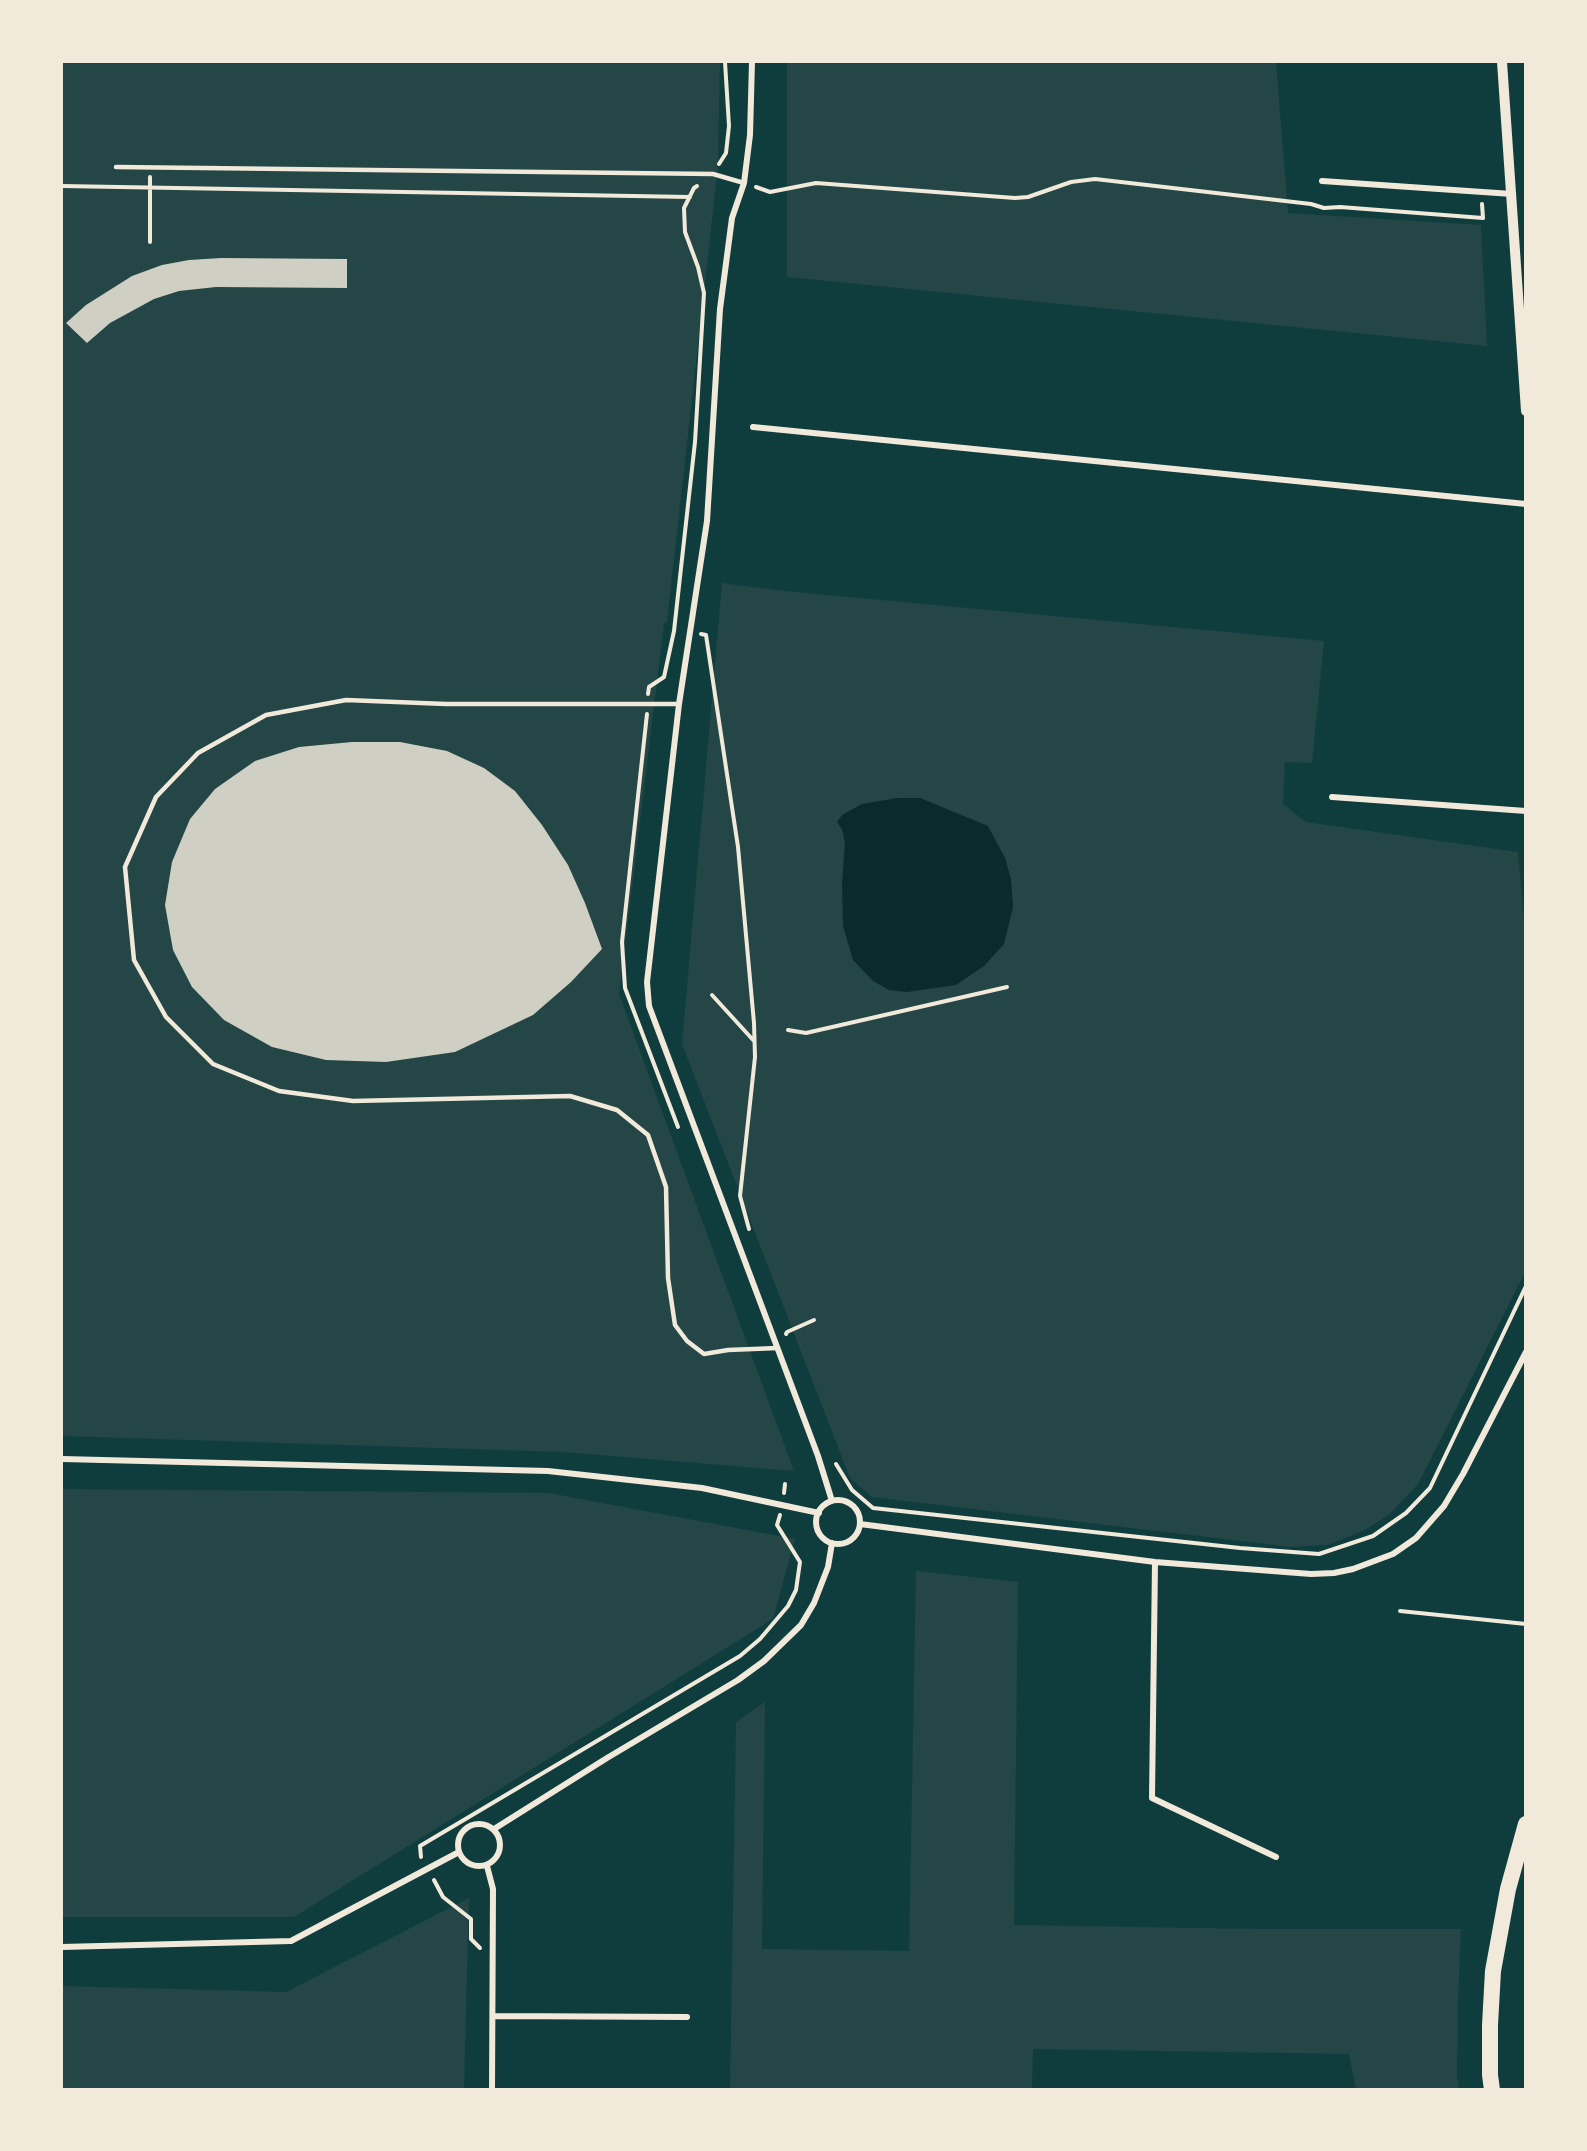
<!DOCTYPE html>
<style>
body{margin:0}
#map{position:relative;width:1587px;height:2151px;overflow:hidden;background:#0f3d3e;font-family:"DejaVu Sans",sans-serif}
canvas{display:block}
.frame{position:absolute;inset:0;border:63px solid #f1e9da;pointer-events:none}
</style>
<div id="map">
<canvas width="1587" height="2151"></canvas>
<div class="frame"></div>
</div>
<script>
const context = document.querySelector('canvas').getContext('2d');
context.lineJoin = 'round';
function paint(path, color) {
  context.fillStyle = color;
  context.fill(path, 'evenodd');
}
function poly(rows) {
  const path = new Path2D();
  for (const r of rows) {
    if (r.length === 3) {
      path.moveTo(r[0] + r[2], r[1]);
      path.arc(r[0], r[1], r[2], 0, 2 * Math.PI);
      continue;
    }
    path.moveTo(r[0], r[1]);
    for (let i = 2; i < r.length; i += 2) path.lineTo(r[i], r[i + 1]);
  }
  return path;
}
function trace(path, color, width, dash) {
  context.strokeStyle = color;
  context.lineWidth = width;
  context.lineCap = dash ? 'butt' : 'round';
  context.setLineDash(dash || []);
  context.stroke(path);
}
paint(poly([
 [62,62,720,62,718,166,667,622,664,624,619,994,794,1471,563,1452,62,1436],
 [787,62,1276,62,1288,213,1481,225,1487,346,787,277],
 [722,583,784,591,1324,641,1312,763,1285,762,1283,804,1306,822,1518,852,1526,944,1525,1272,1418,1484,1390,1514,1365,1530,1328,1545,1291,1547,872,1497,850,1478,682,1044],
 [62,1489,549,1493,795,1539,773,1619,294,1917,62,1917],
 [916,1571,1018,1582,1014,1925,1261,1929,1461,1929,1458,2001,1457,2075,1459,2089,1356,2089,1349,2054,1033,2049,1032,2089,730,2089,736,1722,765,1702,762,1949,909,1951],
 [469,1898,464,2089,62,2090,62,1986,286,1992]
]), '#244646');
paint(poly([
 [897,798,920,798,988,826,1005,858,1011,879,1013,907,1004,944,984,966,956,985,907,992,889,990,873,981,853,960,843,926,842,883,845,843,842,829,837,822,842,815,862,804]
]), '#0a2a2b');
paint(poly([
 [221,258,347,259,347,288,216,287,179,291,154,299,110,323,87,343,66,323,86,305,132,276,162,265,189,260],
 [352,742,400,742,447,751,484,768,515,791,542,825,568,865,585,903,602,949,571,982,533,1015,455,1052,386,1062,326,1060,272,1047,224,1020,192,987,173,950,165,905,172,862,190,819,215,789,255,761,299,747]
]), '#cfcfc3');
trace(poly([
 [719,164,726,153,729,126,725,62],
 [62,186,690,197],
 [756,187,770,192,816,183,1015,198,1028,197,1071,182,1095,179,1311,204,1324,208,1340,207,1483,218,1482,204],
 [150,242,150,177],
 [701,634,706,635,738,847,754,1023,755,1057,740,1196,749,1229],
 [648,694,649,687,664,677,674,631,695,442,704,293,698,267,685,232,684,208,694,188,697,186],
 [647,714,622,942,625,988,678,1127],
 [712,995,754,1041],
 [788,1030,806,1033,1007,987],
 [786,1334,787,1332,814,1320],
 [836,1464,852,1490,873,1508,1240,1548,1319,1554,1373,1536,1406,1513,1430,1488,1526,1286],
 [784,1493,785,1484],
 [1400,1611,1526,1624],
 [421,1857,420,1846,740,1656,760,1639,788,1606,796,1590,800,1562,777,1525,780,1515],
 [434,1880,443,1897,471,1919,471,1939,480,1948]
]), '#f1e9da', 4);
trace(poly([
 [116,167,713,174,744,183],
 [679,704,446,704,346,700,266,715,198,753,156,797,125,867,134,960,166,1017,213,1064,279,1091,353,1101,570,1096,617,1110,648,1135,666,1187,668,1278,675,1325,687,1341,704,1354,728,1350,778,1348]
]), '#f1e9da', 4.5);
trace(poly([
 [752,62,750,135,744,183,732,218,720,309,707,521,679,704,647,982,649,1006,818,1456,832,1501],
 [1322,181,1512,194],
 [753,427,1526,504],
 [1332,797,1526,811],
 [62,1459,548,1471,702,1488,819,1513],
 [838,1522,22],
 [860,1524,1155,1562,1311,1574,1334,1573,1353,1569,1393,1554,1416,1538,1444,1506,1463,1474,1526,1352],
 [1155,1562,1152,1798,1276,1857],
 [479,1845,21],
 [494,1829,607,1758,738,1680,764,1661,801,1625,814,1603,828,1567,832,1543],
 [487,1866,493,1889,492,2090],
 [62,1947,291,1941,459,1852],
 [494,2016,687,2017]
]), '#f1e9da', 6);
trace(poly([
 [1502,62,1526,411]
]), '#f1e9da', 10);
trace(poly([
 [1492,2090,1490,2075,1490,2025,1493,1971,1508,1889,1526,1824]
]), '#f1e9da', 16);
</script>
